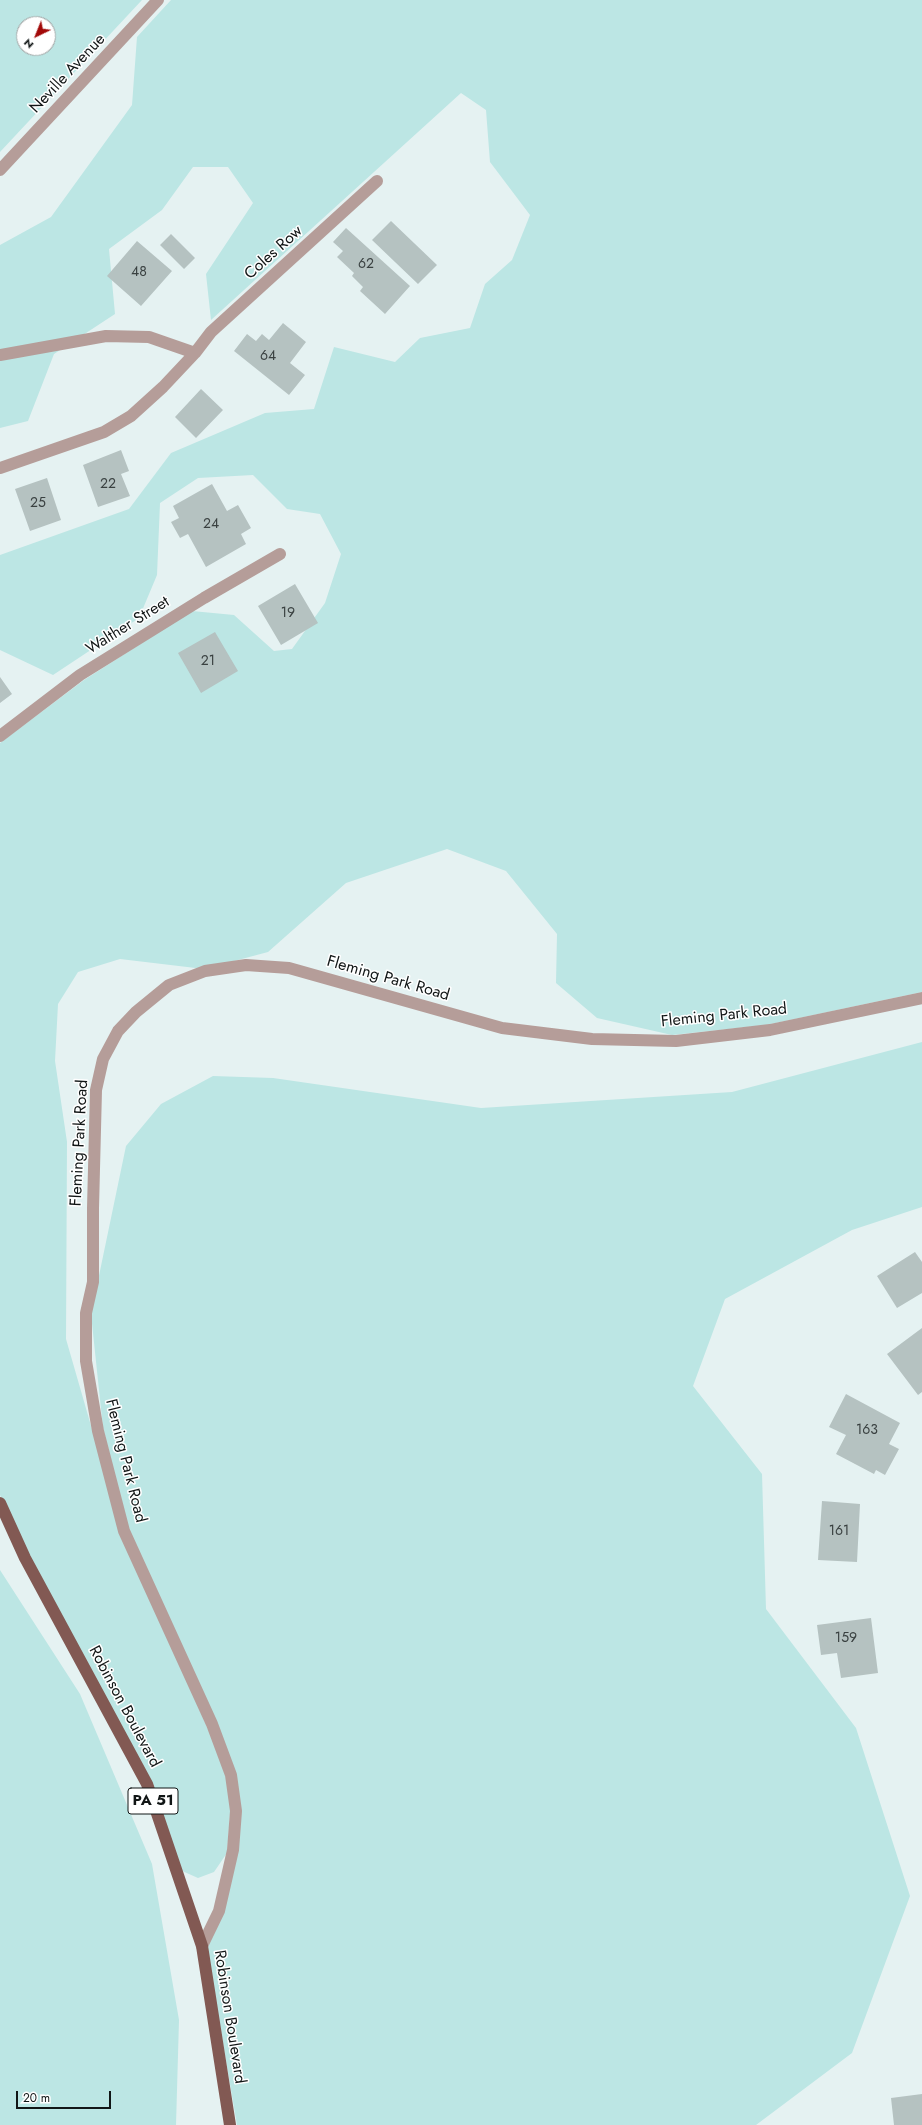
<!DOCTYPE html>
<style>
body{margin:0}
#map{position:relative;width:922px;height:2125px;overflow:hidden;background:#e5f2f2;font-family:Jost,sans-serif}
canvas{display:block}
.north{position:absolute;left:16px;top:16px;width:40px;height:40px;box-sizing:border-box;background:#fff;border:1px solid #a0a2a2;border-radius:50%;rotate:223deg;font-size:11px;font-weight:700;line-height:16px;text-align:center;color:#111616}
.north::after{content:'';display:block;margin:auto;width:14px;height:18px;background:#a20908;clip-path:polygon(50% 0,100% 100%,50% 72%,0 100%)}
.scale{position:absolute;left:16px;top:2091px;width:95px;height:18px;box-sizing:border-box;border:2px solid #111616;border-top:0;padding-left:5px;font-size:12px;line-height:14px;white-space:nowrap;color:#111616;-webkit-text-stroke:3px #fff;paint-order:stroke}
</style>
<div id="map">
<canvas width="922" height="2125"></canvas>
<div class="north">N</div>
<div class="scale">20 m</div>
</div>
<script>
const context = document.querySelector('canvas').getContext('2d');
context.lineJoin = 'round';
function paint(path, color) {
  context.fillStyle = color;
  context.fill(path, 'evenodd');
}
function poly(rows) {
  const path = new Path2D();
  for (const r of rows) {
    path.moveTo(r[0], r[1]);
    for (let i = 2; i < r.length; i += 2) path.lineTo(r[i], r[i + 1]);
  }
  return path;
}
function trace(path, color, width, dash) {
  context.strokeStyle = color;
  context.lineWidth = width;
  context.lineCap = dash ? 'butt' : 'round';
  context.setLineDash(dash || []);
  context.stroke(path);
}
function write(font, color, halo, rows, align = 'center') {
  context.font = font + ' Jost,sans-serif';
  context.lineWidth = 3;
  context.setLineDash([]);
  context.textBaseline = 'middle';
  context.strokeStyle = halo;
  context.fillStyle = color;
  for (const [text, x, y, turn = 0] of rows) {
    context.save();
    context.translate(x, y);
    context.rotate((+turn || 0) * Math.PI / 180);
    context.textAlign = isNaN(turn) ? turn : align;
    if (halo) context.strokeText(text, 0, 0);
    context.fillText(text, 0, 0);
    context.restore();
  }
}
paint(poly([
 [0,0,142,0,0,152],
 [24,24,48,24,48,48,24,48],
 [171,0,922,0,922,992,766,1025,672,1035,597,1018,556,983,557,934,506,871,447,849,346,883,268,952,204,969,120,959,78,972,58,1004,55,1061,67,1142,66,1339,121,1530,228,1775,233,1811,229,1850,214,1872,198,1878,180,1870,150,1782,28,1556,0,1495,0,743,84,680,192,611,234,615,274,651,292,649,325,603,341,554,320,514,287,509,253,475,198,478,160,503,157,575,139,618,53,675,0,650,0,555,129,509,171,453,265,413,314,409,334,347,395,362,420,338,470,328,485,284,512,260,530,215,490,162,486,110,461,93,211,320,206,274,253,203,228,167,193,167,162,210,109,249,115,314,54,354,28,421,0,428,0,245,51,217,132,105,137,37],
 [922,1042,922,1207,852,1230,725,1299,693,1386,762,1474,766,1609,856,1728,910,1896,852,2053,756,2125,237,2125,206,1945,223,1909,233,1773,128,1528,103,1428,91,1314,126,1146,161,1104,213,1076,273,1078,481,1108,732,1092],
 [0,1570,80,1694,152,1864,179,2020,176,2125,0,2125]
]), '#bce6e4');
paint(poly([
 [391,221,437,265,418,284,372,240],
 [346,228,410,286,385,314,360,291,363,287,352,276,354,273,337,257,343,251,333,242],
 [171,234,195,258,184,269,160,245],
 [137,241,172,271,141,306,107,276],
 [283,323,306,342,290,363,305,375,289,395,234,351,247,334,256,341,262,334,269,340],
 [201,389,223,410,196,438,175,417],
 [121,450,129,471,121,474,130,496,98,507,83,465],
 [47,478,61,520,30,531,15,489],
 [212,484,227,511,238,505,251,528,241,534,246,544,206,567,188,534,180,538,171,522,179,518,173,506],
 [295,584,318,623,281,645,258,606],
 [215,632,238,671,201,693,178,653],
 [0,677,12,694,0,703],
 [915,1252,922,1262,922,1293,897,1308,877,1276],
 [922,1328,922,1392,918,1395,887,1354],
 [846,1394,900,1423,889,1444,899,1449,885,1475,876,1470,874,1474,836,1454,846,1435,829,1427],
 [822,1501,860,1504,857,1562,818,1560],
 [871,1618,878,1673,841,1678,837,1653,821,1655,817,1625],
 [922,2094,922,2125,894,2125,891,2098]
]), '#b5c2c1');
trace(poly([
 [0,170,158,0],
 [0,355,106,336,149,337,195,353],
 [0,468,104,432,131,416,163,387,195,353,211,332,377,181],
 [0,736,80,675,204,598,280,554],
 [202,1946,219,1911,233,1850,236,1811,231,1775,212,1724,124,1531,98,1431,86,1361,86,1313,93,1282,93,1208,96,1090,103,1059,118,1031,136,1012,169,985,205,971,246,965,289,968,502,1028,592,1039,676,1041,770,1030,922,998]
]), '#b59d99', 12);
trace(poly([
 [0,1503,25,1558,147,1784,202,1946,230,2125]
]), '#825953', 12);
write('14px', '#3a4141', null, [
 ["62",366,265],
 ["48",139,273],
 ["64",268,357],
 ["22",108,485],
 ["25",38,504],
 ["24",211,525],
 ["19",288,614],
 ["21",208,662],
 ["163",867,1431],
 ["161",839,1532],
 ["159",846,1639]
]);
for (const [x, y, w] of [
 [153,1801,50]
]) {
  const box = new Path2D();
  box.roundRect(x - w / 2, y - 13, w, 26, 3);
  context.fillStyle = '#fff';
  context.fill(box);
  trace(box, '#111616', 1);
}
write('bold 15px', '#111616', null, [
 ["PA 51",153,1801]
]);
write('16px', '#111616', '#fff', [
 ["Neville Avenue",68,74,-47],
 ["Coles Row",274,253,-42],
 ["Walther Street",128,626,-32],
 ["Fleming Park Road",388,979,16],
 ["Fleming Park Road",724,1016,-6],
 ["Fleming Park Road",80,1143,-87],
 ["Fleming Park Road",125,1461,76],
 ["Robinson Boulevard",124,1707,62],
 ["Robinson Boulevard",229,2017,81]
]);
</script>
